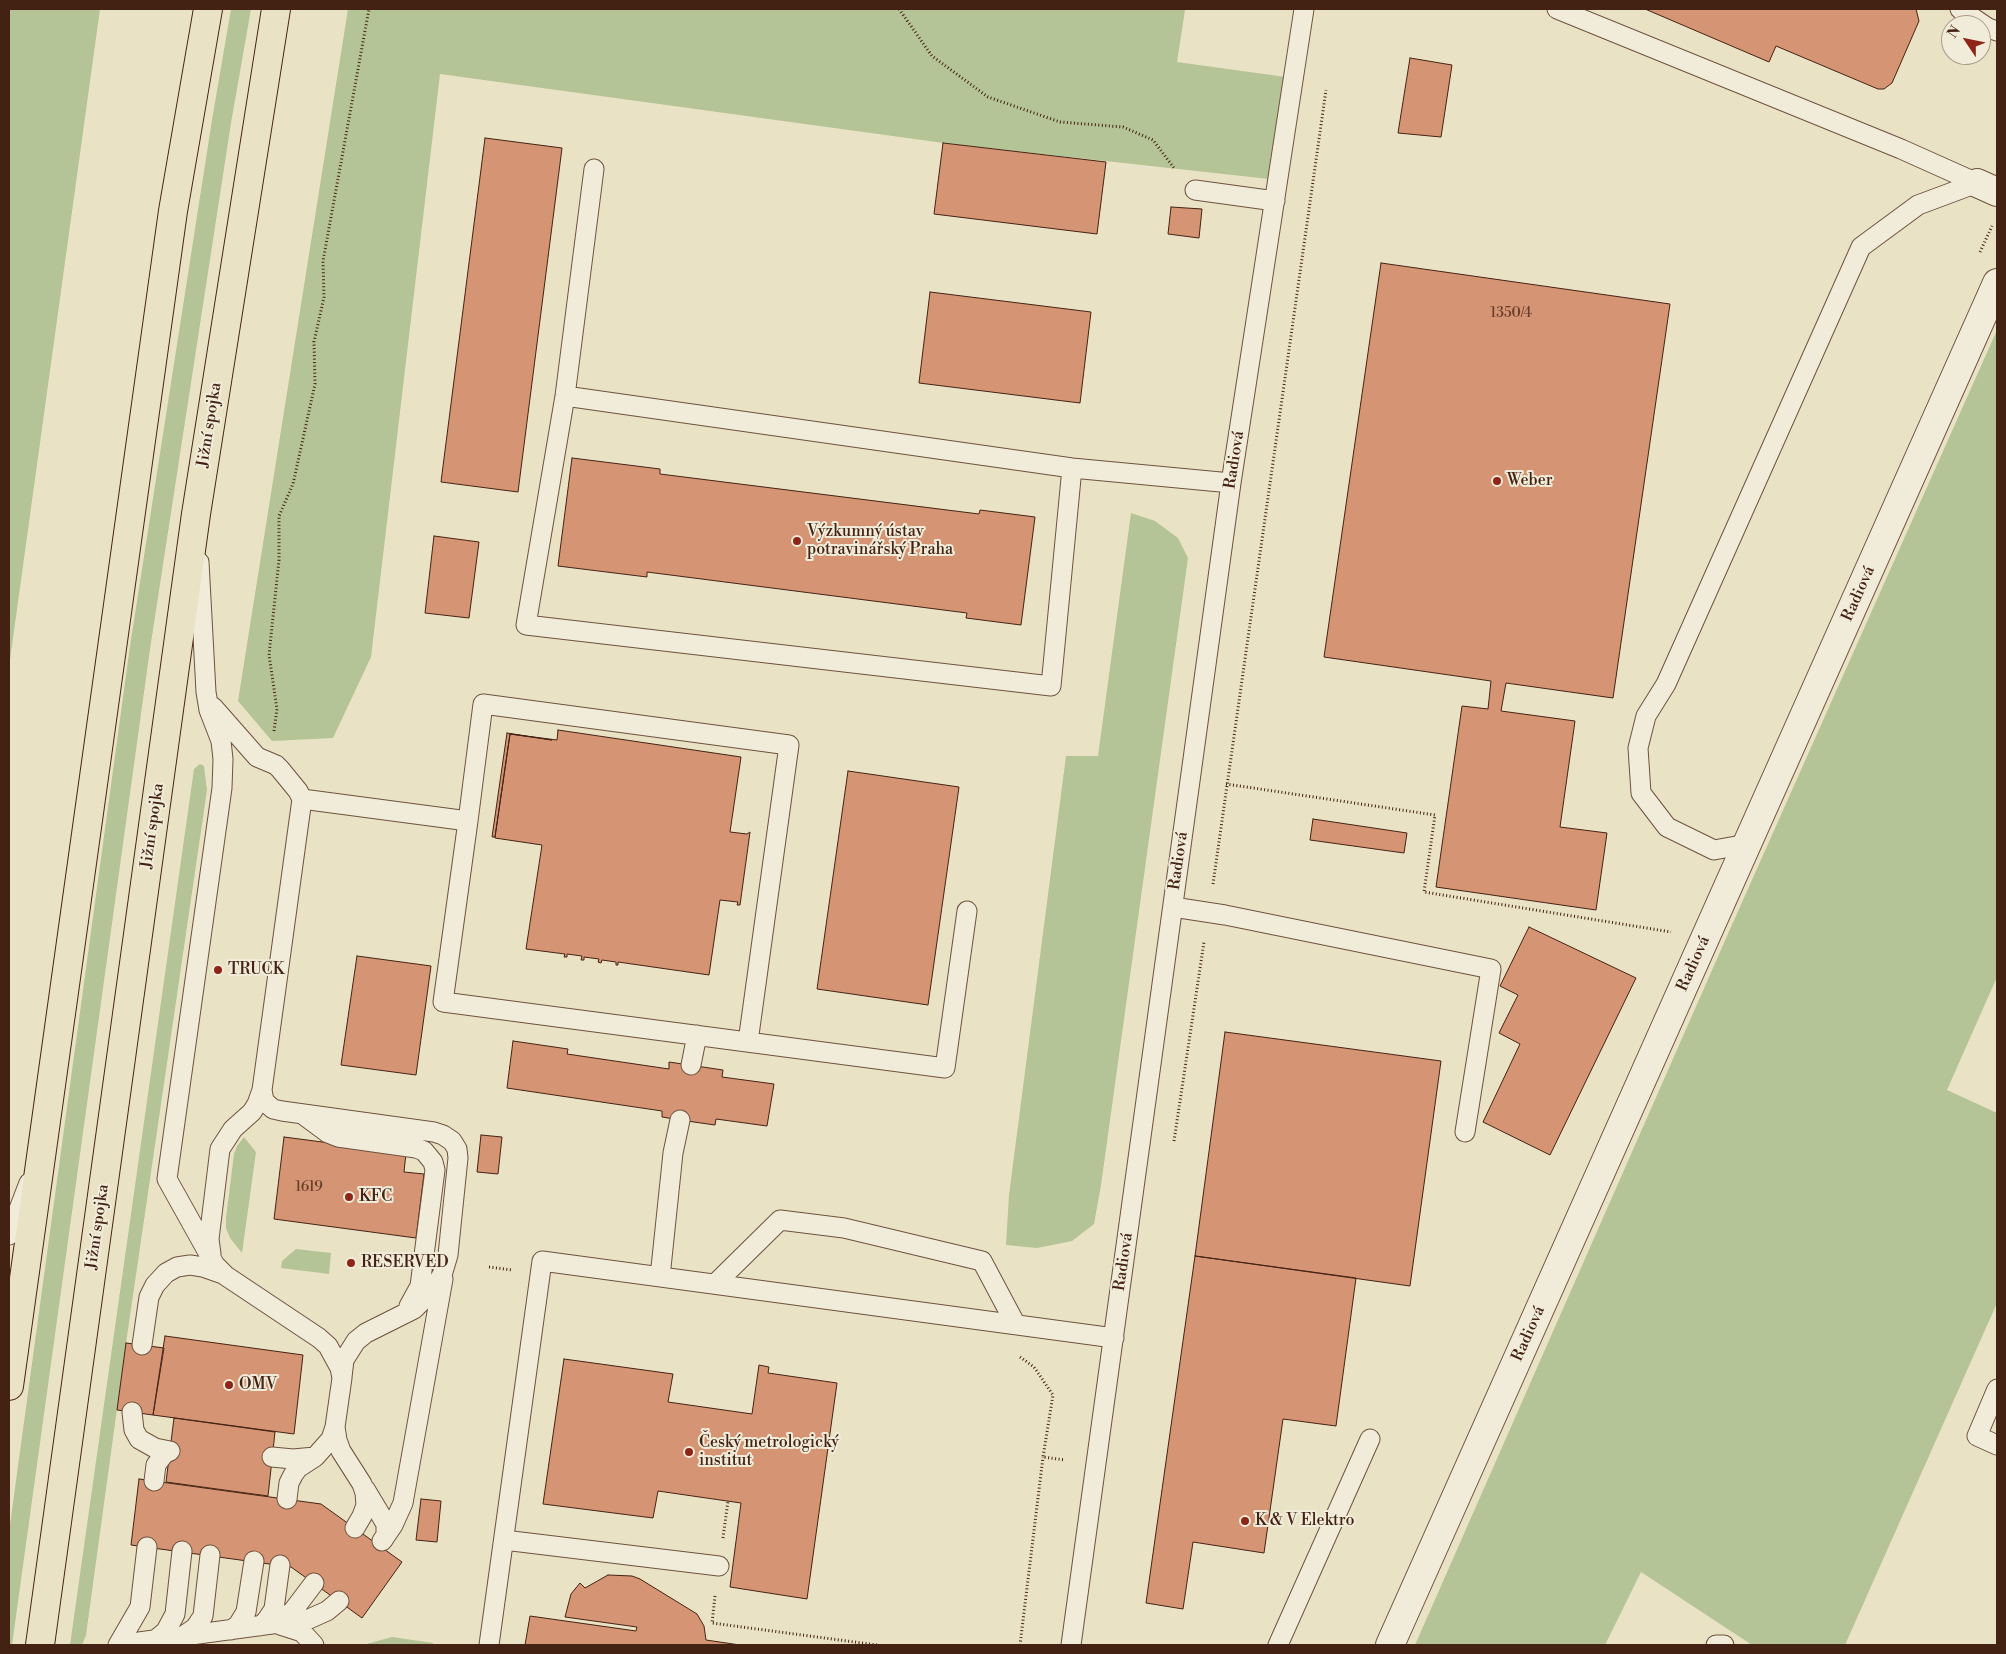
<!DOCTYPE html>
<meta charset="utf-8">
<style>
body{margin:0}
#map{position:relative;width:2006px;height:1654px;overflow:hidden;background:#eae2c4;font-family:"Libre Bodoni",serif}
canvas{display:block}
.frame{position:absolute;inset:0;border:10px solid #442213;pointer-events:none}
.north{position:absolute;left:1941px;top:15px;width:50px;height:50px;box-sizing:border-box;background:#f1ecd9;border:1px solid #ac9b8a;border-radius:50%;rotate:304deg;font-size:14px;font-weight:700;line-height:20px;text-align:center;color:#442213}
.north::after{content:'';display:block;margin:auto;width:18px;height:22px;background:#8f2418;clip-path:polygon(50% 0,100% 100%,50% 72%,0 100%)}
</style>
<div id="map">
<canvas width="2006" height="1654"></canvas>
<div class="frame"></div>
<div class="north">N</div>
</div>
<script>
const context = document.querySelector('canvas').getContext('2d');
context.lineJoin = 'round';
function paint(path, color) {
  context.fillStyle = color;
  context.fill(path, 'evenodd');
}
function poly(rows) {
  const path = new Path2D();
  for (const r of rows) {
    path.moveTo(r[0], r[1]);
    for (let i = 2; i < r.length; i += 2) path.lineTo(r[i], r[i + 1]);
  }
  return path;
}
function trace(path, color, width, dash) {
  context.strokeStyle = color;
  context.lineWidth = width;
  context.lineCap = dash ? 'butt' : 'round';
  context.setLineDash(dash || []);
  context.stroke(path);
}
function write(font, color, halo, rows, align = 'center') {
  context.font = font + ' "Libre Bodoni",serif';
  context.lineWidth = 4;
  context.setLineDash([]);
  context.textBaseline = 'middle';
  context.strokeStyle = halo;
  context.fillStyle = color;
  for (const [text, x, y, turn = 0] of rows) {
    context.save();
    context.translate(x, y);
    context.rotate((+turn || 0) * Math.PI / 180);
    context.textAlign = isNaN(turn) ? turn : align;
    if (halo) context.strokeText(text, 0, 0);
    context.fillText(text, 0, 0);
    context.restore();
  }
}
paint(poly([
 [9,9,100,9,9,667],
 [231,9,251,9,231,123,150,649,12,1645,9,1645,9,1532,130,646,212,120],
 [348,9,1180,9,1185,10,1177,62,1293,78,1278,180,951,144,440,74,371,657,333,738,272,741,238,701],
 [1997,330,1997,977,1947,1090,1997,1113,1997,1303,1845,1645,1752,1645,1641,1572,1605,1645,1415,1645,1731,927],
 [1131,513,1155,521,1178,538,1188,558,1101,1185,1094,1224,1072,1241,1037,1248,1006,1245,1009,1195,1066,756,1098,756],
 [200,764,204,766,207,790,126,1343,86,1635,82,1645,70,1645,194,769],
 [244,1137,256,1152,242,1253,230,1238,226,1228,226,1218,234,1154,237,1146],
 [296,1249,331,1253,329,1274,281,1268,282,1261],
 [392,1637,433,1643,433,1645,363,1645]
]), '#b4c496');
const building = poly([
 [1645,9,1916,9,1919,21,1892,83,1884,89,1878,89,1776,46,1769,62,1645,9],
 [1410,58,1452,65,1441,137,1398,133,1410,58],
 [485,138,562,148,518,492,441,482,485,138],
 [943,143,1106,162,1097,234,934,214,943,143],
 [1171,207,1202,209,1199,238,1168,234,1171,207],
 [1381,263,1670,304,1613,698,1506,683,1501,711,1575,721,1560,827,1607,833,1596,910,1436,887,1462,706,1488,709,1491,681,1324,657,1381,263],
 [930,292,1091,312,1080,403,919,383,930,292],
 [572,458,660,469,660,474,979,514,980,510,1035,517,1021,625,966,618,967,613,647,572,647,577,558,566,572,458],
 [434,536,479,542,469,618,425,613,434,536],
 [558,730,741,757,730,832,747,834,750,832,740,905,737,905,738,902,720,900,709,975,618,962,618,965,616,965,616,962,602,960,601,963,598,962,599,959,584,957,584,960,581,960,582,956,567,954,567,957,564,957,565,954,526,949,542,845,495,838,495,837,510,734,557,740,558,730],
 [507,733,552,740,510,734,495,837,492,837,507,733],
 [848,771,959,787,928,1005,817,989,848,771],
 [1313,819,1407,833,1404,853,1310,840,1313,819],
 [1529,927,1636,978,1550,1155,1483,1122,1520,1044,1499,1033,1518,995,1500,986,1529,927],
 [357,956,431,966,416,1075,341,1065,357,956],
 [1225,1032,1441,1061,1410,1286,1195,1256,1225,1032],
 [513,1041,568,1049,567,1054,669,1069,669,1062,723,1070,722,1077,774,1084,767,1126,716,1119,715,1125,680,1120,662,1117,662,1111,507,1088,513,1041],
 [481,1135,502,1137,498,1174,477,1172,481,1135],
 [284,1137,406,1153,404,1172,424,1174,416,1238,274,1219,284,1137],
 [1195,1256,1356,1278,1336,1426,1283,1419,1264,1553,1193,1542,1183,1609,1146,1603,1195,1256],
 [165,1336,303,1355,294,1434,153,1415,165,1336],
 [126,1343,164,1348,153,1415,117,1410,126,1343],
 [564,1359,673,1374,668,1402,752,1414,759,1365,769,1367,768,1373,837,1383,807,1599,730,1587,741,1503,658,1491,653,1518,543,1504,564,1359],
 [174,1418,275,1432,268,1496,166,1482,174,1418],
 [139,1479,321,1504,402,1562,362,1618,291,1567,131,1545,139,1479],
 [421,1499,441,1501,437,1542,416,1540,421,1499],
 [608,1575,632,1576,640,1579,697,1614,704,1626,706,1640,740,1645,525,1645,530,1616,636,1631,637,1627,565,1617,571,1594,580,1583,585,1588,608,1575]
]);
paint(building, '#d59474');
trace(building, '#442213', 1);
const lane = poly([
 [1557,9,1901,149,1977,183],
 [1960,9,1988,28,1997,31],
 [594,169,565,396,526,625,1051,686,1072,468],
 [1195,190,1275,201],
 [565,396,1072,468,1231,483],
 [199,562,206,692,209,710,221,741,223,759,222,788,167,1179,215,1265,226,1276,319,1338,328,1346,340,1368,342,1378,335,1427,331,1439,315,1457,293,1459,272,1457],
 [213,707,257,757,276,765,280,769,298,791,302,799,262,1090,264,1101,273,1109,282,1111,434,1132,443,1135,452,1141,457,1149,458,1158,448,1255,442,1275,433,1290,414,1309,366,1333,356,1341,344,1360,342,1377],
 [302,799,468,821,443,1002,945,1068,967,911],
 [468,821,483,704,789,745,748,1042],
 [1747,844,1714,850,1667,827,1641,793,1638,748,1646,716,1666,684,1861,247,1918,205,1977,183],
 [1173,907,1225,915,1491,969,1465,1132],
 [691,1065,697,1035],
 [305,1116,328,1133,338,1137,416,1148,424,1151,433,1162,435,1170,420,1286,409,1306],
 [9,1235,29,1183],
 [211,1254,209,1239,220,1149,233,1129,252,1112,257,1104,262,1090],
 [660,1277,673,1153,680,1120],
 [715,1284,780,1220,844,1228,982,1261,1016,1325],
 [142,1345,149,1297,155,1285,166,1273,177,1267,190,1265,203,1267,223,1274],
 [1997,1389,1977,1436,1997,1445],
 [132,1412,134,1430,139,1439,155,1448,170,1451],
 [335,1427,337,1440,341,1451,362,1484,365,1493,366,1505,362,1516,355,1528],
 [154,1481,156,1465,164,1454,170,1451],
 [365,1489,386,1524,386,1535,383,1540],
 [287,1499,289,1483,293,1475,298,1468,315,1457],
 [504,1540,719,1566],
 [382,1541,393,1525,403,1503,443,1279],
 [277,1622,292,1612,314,1583],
 [280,1625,302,1632,314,1645],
 [260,1626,266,1621,274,1609,280,1565],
 [231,1630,238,1625,246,1612,254,1561],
 [183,1636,195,1628,203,1616,210,1555],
 [154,1641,166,1631,175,1614,182,1551],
 [118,1645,140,1607,147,1547],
 [131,1645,139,1642,309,1619,327,1611,339,1601],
 [489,1645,542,1261,1114,1338],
 [1071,1645,1231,483,1304,9],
 [1278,1645,1370,1439],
 [1716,1645,1724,1645]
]);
const street = poly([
 [1977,183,1997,192],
 [1390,1645,1997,283]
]);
const highway = poly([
 [9,1386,173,211,208,9],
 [40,1645,196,514,276,9]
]);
trace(lane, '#6e523f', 21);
trace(street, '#6e523f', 30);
trace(highway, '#442213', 30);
trace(poly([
 [899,9,932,56,988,97,1060,122,1123,127,1153,140,1174,168],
 [1980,252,1992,226],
 [274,731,277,709,269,655,279,560,279,516,293,484,315,384,314,342,324,297,323,261,369,9],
 [1226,784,1435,815,1424,892,1671,932],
 [1213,884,1326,90],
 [1174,1141,1204,942],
 [489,1267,512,1270],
 [1020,1357,1034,1367,1053,1395,1043,1457,1065,1460],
 [723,1538,728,1501],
 [715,1596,712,1623,877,1645],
 [1020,1645,1043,1457]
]), '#442213', 3, [1, 2.5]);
trace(lane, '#f1ecd9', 19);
trace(street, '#f1ecd9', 28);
trace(highway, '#eae2c4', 28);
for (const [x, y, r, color] of [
 [1497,481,5,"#8f2418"],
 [797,541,5,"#8f2418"],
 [218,970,5,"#8f2418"],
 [349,1197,5,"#8f2418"],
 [351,1263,5,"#8f2418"],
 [229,1385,5,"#8f2418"],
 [689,1452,5,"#8f2418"],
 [1245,1521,5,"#8f2418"]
]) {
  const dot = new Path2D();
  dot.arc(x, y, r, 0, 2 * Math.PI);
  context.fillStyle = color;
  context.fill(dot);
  trace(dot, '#f1ecd9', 2);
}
write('14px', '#683e2b', null, [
 ["1350/4",1511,314],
 ["1619",309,1188]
]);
write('16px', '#442213', '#f1ecd9', [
 ["Jižní spojka",210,425,-81],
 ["Radiová",1235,460,-81],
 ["Radiová",1859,594,-66],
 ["Jižní spojka",153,826,-82],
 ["Radiová",1179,861,-82],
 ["Radiová",1694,964,-66],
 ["Jižní spojka",98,1227,-82],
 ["Radiová",1124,1262,-82],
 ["Radiová",1529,1334,-66]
]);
write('16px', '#442213', '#f1ecd9', [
 ["Weber",1507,481],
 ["Výzkumný ústav",807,532],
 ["potravinářský Praha",807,550],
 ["TRUCK",228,970],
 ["KFC",359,1197],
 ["RESERVED",361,1263],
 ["OMV",239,1385],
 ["Český metrologický",699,1443],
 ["institut",699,1461],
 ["K & V Elektro",1255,1521]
], 'left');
</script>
